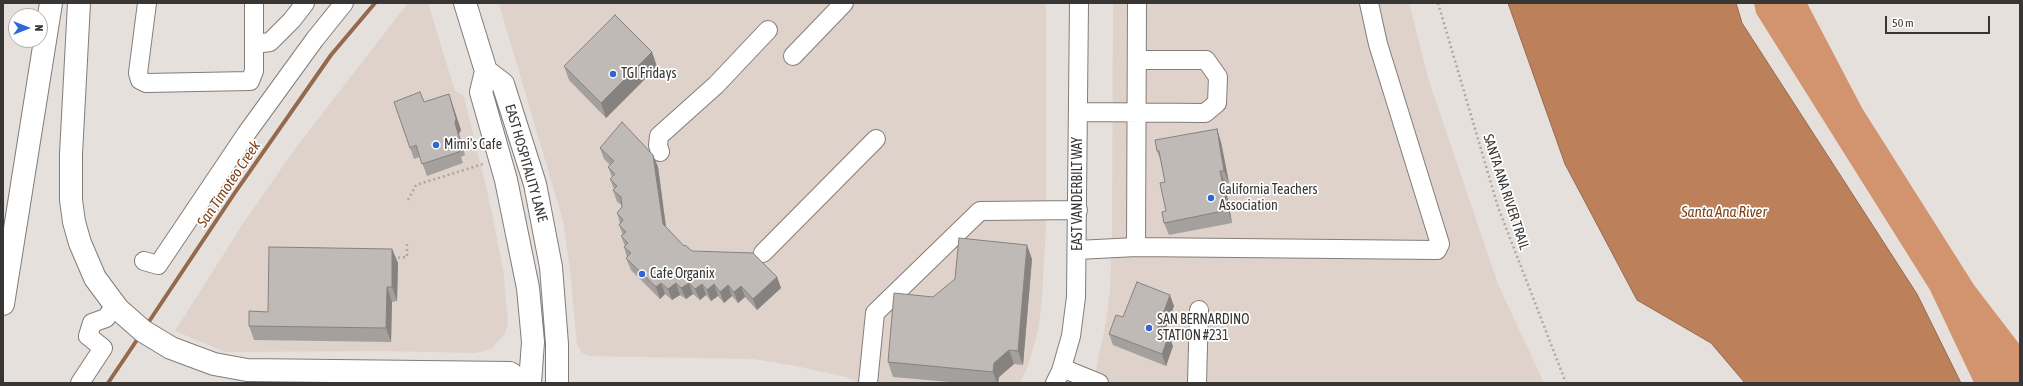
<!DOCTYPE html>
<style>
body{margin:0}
#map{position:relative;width:2023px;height:386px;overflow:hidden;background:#e6e0dd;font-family:"Asap Condensed",sans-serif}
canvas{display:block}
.frame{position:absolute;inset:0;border:4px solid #383635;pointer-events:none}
.north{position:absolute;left:8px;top:8px;width:40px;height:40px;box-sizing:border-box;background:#fff;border:1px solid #afafae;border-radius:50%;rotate:90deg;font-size:11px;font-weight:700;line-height:16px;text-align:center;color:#383635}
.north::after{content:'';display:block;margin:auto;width:14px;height:18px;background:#3166d4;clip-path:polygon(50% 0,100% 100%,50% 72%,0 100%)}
.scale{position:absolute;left:1885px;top:16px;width:105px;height:18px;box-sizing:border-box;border:2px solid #383635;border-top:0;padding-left:5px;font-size:12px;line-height:14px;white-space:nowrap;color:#383635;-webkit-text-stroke:3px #fff;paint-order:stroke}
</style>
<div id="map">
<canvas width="2023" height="386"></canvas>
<div class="frame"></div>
<div class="north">N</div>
<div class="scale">50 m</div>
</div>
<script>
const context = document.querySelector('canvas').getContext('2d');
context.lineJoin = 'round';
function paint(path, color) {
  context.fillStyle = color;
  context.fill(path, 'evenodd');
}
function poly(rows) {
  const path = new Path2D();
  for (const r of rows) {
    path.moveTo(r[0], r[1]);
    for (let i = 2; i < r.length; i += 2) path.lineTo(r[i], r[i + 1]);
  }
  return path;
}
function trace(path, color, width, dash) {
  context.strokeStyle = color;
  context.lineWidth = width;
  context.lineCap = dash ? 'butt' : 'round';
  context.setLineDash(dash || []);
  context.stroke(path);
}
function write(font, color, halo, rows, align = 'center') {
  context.font = font + ' "Asap Condensed",sans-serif';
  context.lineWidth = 3.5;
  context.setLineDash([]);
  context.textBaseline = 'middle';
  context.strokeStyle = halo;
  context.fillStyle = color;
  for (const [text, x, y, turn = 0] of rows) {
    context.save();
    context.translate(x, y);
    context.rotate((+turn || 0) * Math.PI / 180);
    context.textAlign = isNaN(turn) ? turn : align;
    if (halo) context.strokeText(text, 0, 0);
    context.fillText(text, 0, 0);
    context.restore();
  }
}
paint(poly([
 [408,3,428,3,455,91,464,96,492,212,504,275,508,324,505,334,491,349,475,353,383,351,225,352,175,331,242,225,297,146],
 [491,3,1046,3,1046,227,1042,298,1039,326,1028,367,1020,383,860,383,846,377,796,366,753,359,588,356,581,352,577,344,570,271,563,221,499,4],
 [1113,3,1409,3,1428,78,1498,284,1544,383,1091,383,1095,374,1106,322,1110,290,1112,233]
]), '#dfd2cb');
paint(poly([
 [1754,3,1807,3,1862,108,1974,285,2020,345,2020,383,1974,383,1930,290,1756,13]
]), '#d2946e');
const water = poly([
 [1508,3,1736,3,1742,23,1917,294,1961,383,1745,383,1711,343,1637,300,1565,164,1508,3]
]);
paint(water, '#bc805a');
trace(water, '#946a4f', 1);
trace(poly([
 [146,326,234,194,331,55,375,3],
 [108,383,139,337]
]), '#946a4f', 4);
const minor = poly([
 [147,3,138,73,140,80,146,83,250,81,254,71,254,3],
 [255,44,270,42,292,20,305,3],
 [793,56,844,3],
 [1078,112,1205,113,1217,103,1218,77,1206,60,1137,60],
 [660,152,658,145,659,136,716,85,768,30],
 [1136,247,1137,3],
 [1077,250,1136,247,1437,250,1440,244,1378,44,1369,3],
 [763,253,876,139],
 [144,261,158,265,246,134,315,39,344,3],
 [1062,368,1099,383],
 [80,383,103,348,88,336,92,323,106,318,115,305],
 [868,383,875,313,980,211,1078,210],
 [1055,383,1061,371,1071,336,1076,297,1079,3],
 [1197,383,1199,310]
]);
const major = poly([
 [465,3,486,71,481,92,506,180,528,288,533,342,530,383],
 [486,71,503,84,535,184,551,267,557,344,557,383]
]);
const highway = poly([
 [79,3,71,154,71,200,74,222,80,243,95,278,118,309,143,331,171,348,214,364,247,370,510,373,523,383],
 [3,304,51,3]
]);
trace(minor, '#827d7a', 20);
trace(major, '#827d7a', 24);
trace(highway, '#827d7a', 24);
trace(poly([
 [1438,3,1498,207,1566,383],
 [408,200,416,185,483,164],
 [393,258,407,257,407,243]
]), '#aba7a4', 2.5, [2, 3]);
trace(minor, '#fff', 18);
trace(major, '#fff', 22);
trace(highway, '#fff', 22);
paint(poly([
 [652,52,657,67,606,118,569,80,564,66],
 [449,94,461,130,459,134,465,155,461,157,463,163,427,176,420,157,414,159,394,102,424,102],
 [1221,142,1229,183,1225,184,1232,223,1169,235,1164,223,1166,211,1165,182,1161,162,1157,151],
 [600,148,653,155,658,167,666,227,684,246,692,251,777,277,781,288,757,310,745,297,738,303,732,296,724,303,718,296,711,301,706,295,700,300,693,294,686,299,680,295,672,300,665,294,660,299,631,270,626,258,627,257,624,247,625,246,621,236,623,235,619,225,620,223,617,213,622,207,622,205,617,202,613,190,614,189,610,179,612,177,608,167,610,165,604,159],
 [392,249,398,263,397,301,392,302,391,342,254,340,249,326,268,312],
 [1032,259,1023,365,1014,364,999,377,998,383,961,383,893,377,888,362,933,297],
 [1174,306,1164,333,1173,346,1166,366,1113,345,1109,334,1123,317]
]), '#a4a09d');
paint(poly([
 [652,52,657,67,606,118,601,103],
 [449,94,461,130,459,134,465,155,455,123],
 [1217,129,1221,142,1229,183,1224,171],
 [653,155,658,167,667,235,663,224],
 [1220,171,1225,184,1232,223,1228,210],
 [1027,245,1032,259,1023,365,1018,351],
 [392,249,398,263,397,301,392,287],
 [777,277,781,288,757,310,753,299],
 [661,283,665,294,660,299,656,287],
 [676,283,680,295,672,300,668,289],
 [689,283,693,294,686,299,681,288],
 [702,284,706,295,700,300,695,289],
 [714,284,718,296,711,301,707,290],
 [728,285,732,296,724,303,720,292],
 [741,286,745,297,738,303,734,292],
 [387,287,392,302,391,342,386,328],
 [1170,295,1174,306,1161,341,1157,330],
 [1169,335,1173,346,1166,366,1162,354],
 [1009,350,1014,364,999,377,998,383,997,383,993,372,994,363]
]), '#86827f');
const building = poly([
 [615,15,652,52,601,103,564,66,615,15],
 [420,92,424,102,449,94,456,119,455,123,461,144,456,145,459,152,422,164,416,145,410,148,394,102,420,92],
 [622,122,653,155,663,224,684,246,685,245,692,251,753,253,777,277,753,299,741,286,734,292,728,285,720,292,714,284,707,290,702,284,695,289,689,283,681,288,676,283,668,289,661,283,656,287,626,258,631,253,624,247,628,243,621,236,626,232,619,225,623,220,617,213,622,207,621,197,613,190,617,186,610,179,615,174,608,167,614,161,600,148,622,122],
 [1217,129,1224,171,1220,171,1228,210,1164,223,1162,212,1166,211,1160,183,1165,182,1159,151,1157,151,1155,140,1217,129],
 [959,238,1027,245,1018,351,1009,350,994,363,993,372,888,362,894,293,933,297,955,279,959,238],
 [269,247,392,249,392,287,387,287,386,328,249,326,249,311,268,312,269,247],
 [1137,282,1170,295,1157,330,1169,335,1162,354,1109,334,1116,315,1123,317,1137,282]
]);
paint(building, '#bfbab6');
trace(building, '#86827f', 1);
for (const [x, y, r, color] of [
 [613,74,4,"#3166d4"],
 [436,145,4,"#3166d4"],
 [1211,198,4,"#3166d4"],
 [642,274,4,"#3166d4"],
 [1149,328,4,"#3166d4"]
]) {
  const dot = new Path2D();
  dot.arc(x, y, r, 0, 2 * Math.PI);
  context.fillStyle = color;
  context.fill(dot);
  trace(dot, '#fff', 1.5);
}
write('14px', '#383635', '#fff', [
 ["TGI Fridays",621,74],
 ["Mimi's Cafe",444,145],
 ["California Teachers",1219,190],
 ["Association",1219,206],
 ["Cafe Organix",650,274],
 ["SAN BERNARDINO",1157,320],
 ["STATION #231",1157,336]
], 'left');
write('14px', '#383635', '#fff', [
 ["EAST HOSPITALITY LANE",526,163,74],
 ["SANTA ANA RIVER TRAIL",1506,192,72],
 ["EAST VANDERBILT WAY",1078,194,-90]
]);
write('italic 15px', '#7d4218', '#fff', [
 ["San Timoteo Creek",229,184,-56],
 ["Santa Ana River",1724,212]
]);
</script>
